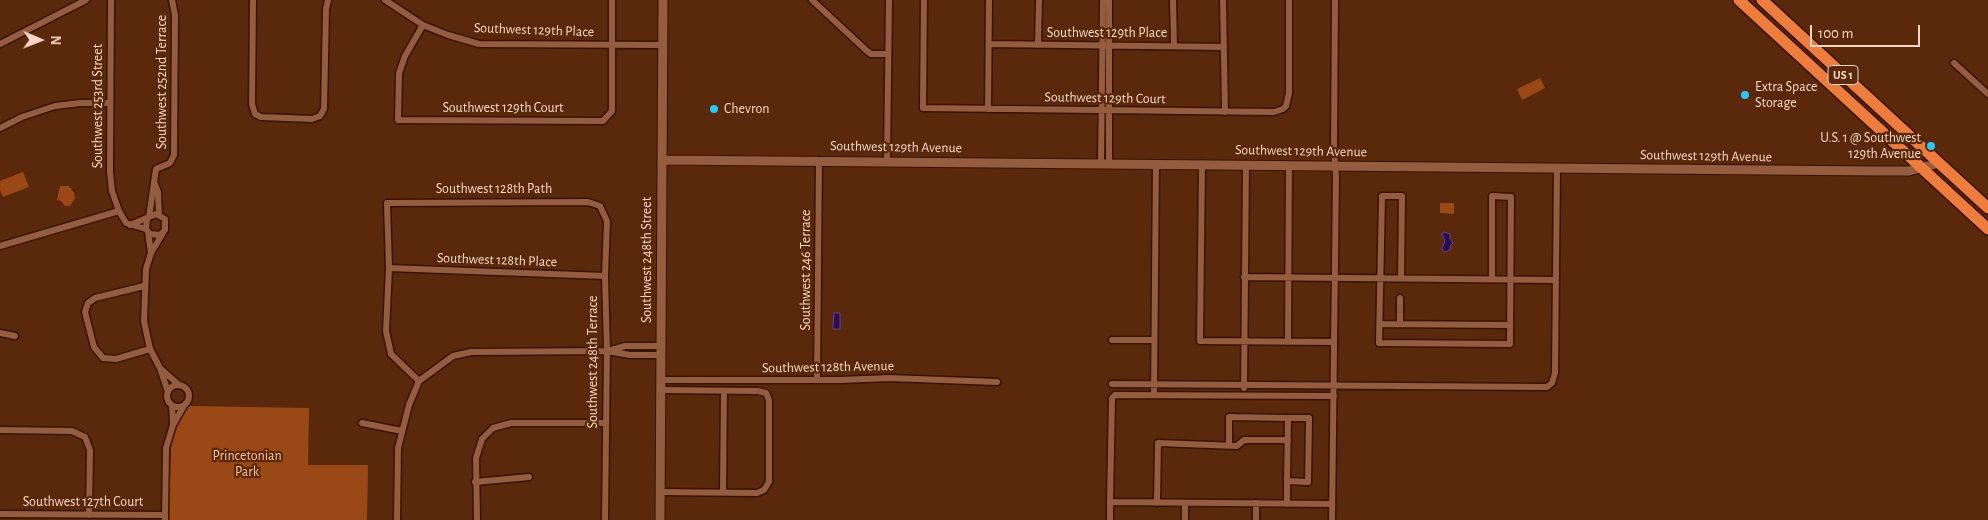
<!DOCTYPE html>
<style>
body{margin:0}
#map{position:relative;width:1988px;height:520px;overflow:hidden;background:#5a280a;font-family:"Alegreya Sans",sans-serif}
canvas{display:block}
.north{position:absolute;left:15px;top:15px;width:50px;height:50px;-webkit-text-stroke:4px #5a280a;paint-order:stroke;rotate:91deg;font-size:14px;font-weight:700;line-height:20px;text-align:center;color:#f5d5c5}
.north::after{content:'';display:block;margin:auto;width:18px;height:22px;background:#f5d5c5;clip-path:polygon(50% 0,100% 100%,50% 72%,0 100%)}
.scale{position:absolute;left:1810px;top:25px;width:110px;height:22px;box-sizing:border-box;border:2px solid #f5d5c5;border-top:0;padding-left:6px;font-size:15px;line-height:18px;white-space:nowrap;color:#f5d5c5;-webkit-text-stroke:4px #5a280a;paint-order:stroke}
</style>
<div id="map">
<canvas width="1988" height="520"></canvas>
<div class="north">N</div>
<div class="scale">100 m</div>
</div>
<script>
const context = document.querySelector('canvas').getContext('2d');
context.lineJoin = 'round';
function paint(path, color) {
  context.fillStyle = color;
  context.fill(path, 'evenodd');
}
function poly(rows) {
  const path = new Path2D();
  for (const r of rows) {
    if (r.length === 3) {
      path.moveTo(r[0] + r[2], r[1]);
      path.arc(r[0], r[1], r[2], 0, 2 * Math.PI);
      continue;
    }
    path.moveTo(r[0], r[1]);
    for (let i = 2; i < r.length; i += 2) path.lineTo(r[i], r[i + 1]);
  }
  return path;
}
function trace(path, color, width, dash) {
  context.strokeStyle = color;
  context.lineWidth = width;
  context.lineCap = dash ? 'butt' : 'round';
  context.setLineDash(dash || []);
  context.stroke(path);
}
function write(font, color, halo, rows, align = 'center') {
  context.font = font + ' "Alegreya Sans",sans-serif';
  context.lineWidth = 4.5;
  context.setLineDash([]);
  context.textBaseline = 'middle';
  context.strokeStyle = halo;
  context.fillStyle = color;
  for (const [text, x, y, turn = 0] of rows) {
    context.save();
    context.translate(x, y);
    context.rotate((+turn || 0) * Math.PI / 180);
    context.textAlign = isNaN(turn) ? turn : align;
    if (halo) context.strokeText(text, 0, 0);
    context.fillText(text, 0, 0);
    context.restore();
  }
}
paint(poly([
 [1540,78,1545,88,1522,100,1517,89],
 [23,172,29,187,3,197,0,190,0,181],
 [60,186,69,186,74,193,75,198,70,206,65,206,61,201,57,200],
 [1440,203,1454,203,1454,214,1440,213],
 [188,406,309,408,308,465,368,465,367,520,169,520,171,448,176,428]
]), '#9a4916');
const water = poly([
 [1444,232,1450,234,1450,239,1453,243,1450,246,1450,250,1445,252,1442,249,1445,241,1442,234,1444,232],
 [834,313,840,313,840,329,833,329,834,313]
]);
paint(water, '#250b5e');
trace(water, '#63487d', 1);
const street = poly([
 [111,0,110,172,112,191,119,211],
 [253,0,252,104,255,114,261,117,312,119,320,116,324,109,326,9,328,0],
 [385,0,423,25,448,35,479,44,662,45],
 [812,0,867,51,871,54,888,54],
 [924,0,923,108,1274,112,1283,109,1286,106,1289,93,1289,0],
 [1173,0,1174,46],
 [1223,0,1225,112],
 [423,25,405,56,399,73,398,120,603,121,612,111,612,0],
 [0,44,86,0],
 [989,44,1224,47],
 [1038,45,1039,0],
 [1954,63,1988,94],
 [988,109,989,0],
 [0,128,22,117,55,106,80,103,110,103],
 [887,161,889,0],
 [1101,163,1103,0],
 [1109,163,1109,0],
 [1202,164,1200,341,1334,342],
 [155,184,158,192,159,215],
 [149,217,156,169,170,163,174,155,175,15,172,0],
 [130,225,156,214,165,219,165,230,160,235,150,234,146,229,147,219],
 [148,232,151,253],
 [163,233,151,253,146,269,144,321,150,349,160,368,168,392],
 [0,246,119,211,126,223,146,229],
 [389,268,605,276],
 [1244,277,1556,280],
 [1401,278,1402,196,1382,196,1379,343,1510,344,1511,197,1492,196,1492,279],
 [144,286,95,298,88,303,85,312,94,347,103,358,116,359,150,349],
 [1380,324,1510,325],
 [1400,324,1400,298],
 [0,333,15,336],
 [1112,340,1154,340],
 [1288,342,1289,165],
 [611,350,625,346,661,346],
 [161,369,179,385],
 [660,380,840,380,889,378,997,382],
 [817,380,819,160],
 [419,381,391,354,386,331,389,268,387,203,588,202,600,206,607,221,605,276,607,351,605,520],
 [1112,384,1547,387,1552,383,1555,373,1557,168],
 [178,396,11],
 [1244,388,1246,164],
 [660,390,758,391,766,393,769,400,769,482,764,490,757,493,660,492],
 [1154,395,1156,164],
 [172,405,173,424],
 [362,423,402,431],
 [0,430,72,431,85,437,90,450,89,515],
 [1229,445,1229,417,1288,418],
 [475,482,529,477],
 [723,492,724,391],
 [1110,502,1112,398,1115,395,1334,396],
 [1157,503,1158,443,1237,446,1244,440,1288,440],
 [1287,504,1287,481,1288,418,1309,418,1308,482,1287,481],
 [0,514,165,515],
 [165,520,166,448,173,425,185,404],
 [397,520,398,448,409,405,419,381,453,356,471,352,607,351,630,355,660,355],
 [477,520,476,458,482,439,493,428,511,423,605,423],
 [1110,520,1110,502,1332,504],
 [1185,520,1185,503],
 [1256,520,1256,503],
 [1332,520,1336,176,1334,151,1335,0]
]);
const secondary = poly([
 [662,160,1877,171,1909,171,1939,163],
 [660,520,663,0]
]);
const highway = poly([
 [1739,0,1988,229],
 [1762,0,1988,208]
]);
trace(street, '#381300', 9);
trace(secondary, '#381300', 11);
trace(highway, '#381300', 14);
trace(street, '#945d40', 6);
trace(secondary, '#945d40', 9);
trace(highway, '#ee7d3d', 11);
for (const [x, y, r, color] of [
 [1745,95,5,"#28c8ff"],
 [714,109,5,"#28c8ff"],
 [1931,146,5,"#28c8ff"]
]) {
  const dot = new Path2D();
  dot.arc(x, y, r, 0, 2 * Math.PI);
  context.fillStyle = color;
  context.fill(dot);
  trace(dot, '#5a280a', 2);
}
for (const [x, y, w] of [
 [1843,75,30]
]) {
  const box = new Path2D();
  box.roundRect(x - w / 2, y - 9.5, w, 19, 4);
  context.fillStyle = '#5a280a';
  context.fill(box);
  trace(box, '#f5d5c5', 1);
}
write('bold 12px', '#f5d5c5', null, [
 ["US 1",1843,75]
]);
write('14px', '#f5d5c5', '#5a280a', [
 ["Southwest 129th Place",534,30,2],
 ["Southwest 129th Place",1107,33],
 ["Southwest 252nd Terrace",162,82,-90],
 ["Southwest 129th Court",1105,98,1],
 ["Southwest 253rd Street",98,106,-90],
 ["Southwest 129th Court",503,108],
 ["Southwest 129th Avenue",896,147,1],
 ["Southwest 129th Avenue",1301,151,1],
 ["Southwest 129th Avenue",1706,156,1],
 ["Southwest 128th Path",494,189],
 ["Southwest 128th Place",497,260,2],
 ["Southwest 248th Street",647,260,-90],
 ["Southwest 246 Terrace",806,270,-90],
 ["Southwest 248th Terrace",593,362,-90],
 ["Southwest 128th Avenue",828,367,-1],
 ["Southwest 127th Court",83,502]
]);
write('14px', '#f5d5c5', '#5a280a', [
 ["Extra Space",1755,87],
 ["Storage",1755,103],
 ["Chevron",724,109],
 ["U.S. 1 @ Southwest",1921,138,"right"],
 ["129th Avenue",1921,154,"right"]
], 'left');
write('14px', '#fac0a3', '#5a280a', [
 ["Princetonian",247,456],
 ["Park",247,472]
]);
</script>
